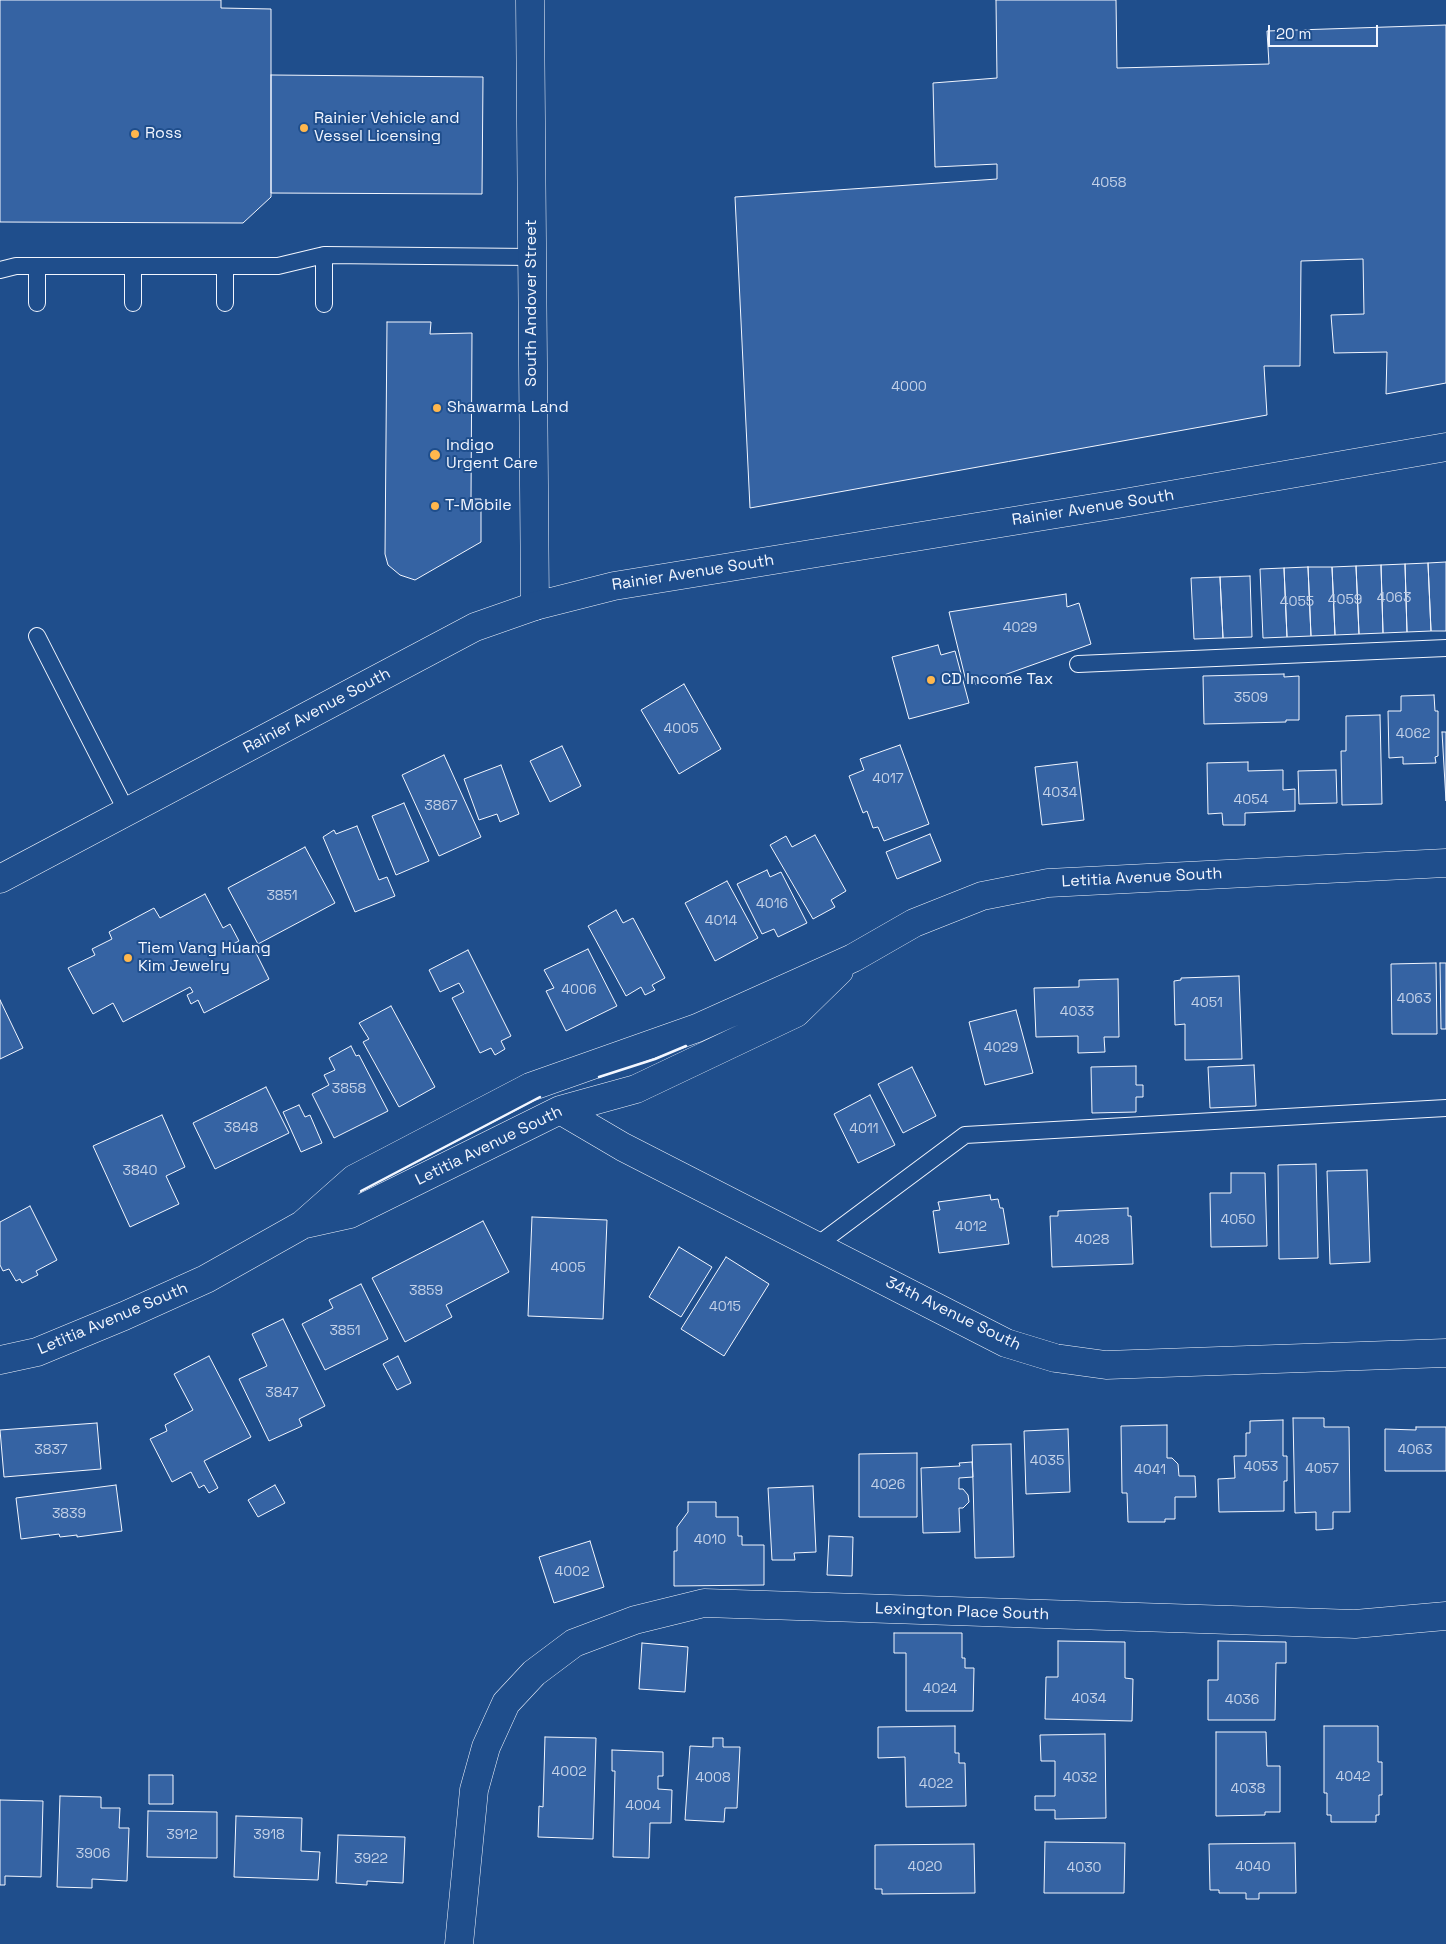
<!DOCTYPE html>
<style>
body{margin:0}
#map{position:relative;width:1446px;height:1944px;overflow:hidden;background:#1f4e8c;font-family:"Space Grotesk",sans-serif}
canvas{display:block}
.scale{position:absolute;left:1268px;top:25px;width:110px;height:22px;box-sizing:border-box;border:2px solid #f2f6ff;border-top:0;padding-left:6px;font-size:15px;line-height:18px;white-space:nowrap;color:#f2f6ff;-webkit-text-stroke:4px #1f4e8c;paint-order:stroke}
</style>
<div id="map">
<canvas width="1446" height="1944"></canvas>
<div class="scale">20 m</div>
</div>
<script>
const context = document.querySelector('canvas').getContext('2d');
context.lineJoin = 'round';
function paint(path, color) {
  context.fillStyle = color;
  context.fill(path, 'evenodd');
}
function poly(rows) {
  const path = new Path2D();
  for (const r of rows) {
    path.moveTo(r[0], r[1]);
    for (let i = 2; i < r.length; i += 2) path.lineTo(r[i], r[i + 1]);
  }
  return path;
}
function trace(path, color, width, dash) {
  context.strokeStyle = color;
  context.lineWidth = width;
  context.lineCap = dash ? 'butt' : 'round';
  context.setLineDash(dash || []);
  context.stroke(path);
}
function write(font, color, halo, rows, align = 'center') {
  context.font = font + ' "Space Grotesk",sans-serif';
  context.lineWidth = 4;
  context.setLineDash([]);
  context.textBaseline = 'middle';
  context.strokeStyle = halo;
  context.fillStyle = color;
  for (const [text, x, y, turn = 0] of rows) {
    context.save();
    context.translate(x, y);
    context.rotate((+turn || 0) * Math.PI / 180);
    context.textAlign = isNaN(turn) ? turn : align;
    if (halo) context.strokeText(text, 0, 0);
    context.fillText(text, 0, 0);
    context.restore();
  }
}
const building = poly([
 [0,0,221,0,221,8,271,9,271,197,243,223,0,222,0,0],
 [996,0,1116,0,1117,68,1269,64,1267,31,1446,25,1446,383,1386,394,1387,352,1334,353,1331,315,1364,314,1363,259,1301,261,1300,366,1264,366,1267,415,750,508,735,197,997,179,997,164,935,167,933,83,997,78,996,0],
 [271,75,483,77,482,194,271,193,271,75],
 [387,322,431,322,430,334,472,333,471,499,481,499,481,542,415,580,400,575,388,565,385,554,387,322],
 [1446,562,1446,631,1431,631,1428,563,1446,562],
 [1428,563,1431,631,1407,632,1405,564,1428,563],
 [1405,564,1407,632,1383,633,1381,565,1405,564],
 [1381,565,1383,633,1359,634,1356,566,1381,565],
 [1356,566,1359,634,1335,635,1332,567,1356,566],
 [1308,567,1311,636,1287,637,1284,568,1308,567],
 [1308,567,1332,567,1335,635,1311,636,1308,567],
 [1284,568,1287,637,1263,638,1260,569,1284,568],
 [1250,576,1252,637,1223,638,1220,577,1250,576],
 [1220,577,1223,638,1194,639,1191,578,1220,577],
 [1066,594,1067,607,1079,603,1091,644,976,685,974,679,966,681,949,612,1066,594],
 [938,645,941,655,955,651,969,703,909,719,892,657,938,645],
 [1284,674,1284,677,1299,676,1299,720,1286,720,1286,722,1204,724,1203,676,1284,674],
 [684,684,721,749,679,774,641,710,684,684],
 [1434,695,1435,711,1438,711,1438,756,1435,757,1436,763,1403,764,1403,757,1389,758,1388,711,1401,711,1401,696,1434,695],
 [1380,715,1382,804,1342,805,1341,751,1346,751,1346,716,1380,715],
 [1442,732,1446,732,1446,801,1442,732],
 [900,745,929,824,884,841,878,827,873,828,867,811,863,813,849,776,864,770,860,759,900,745],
 [562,746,581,786,550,802,530,761,562,746],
 [444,755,481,837,439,856,402,775,444,755],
 [1077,762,1084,820,1042,825,1035,767,1077,762],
 [1248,762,1248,771,1283,770,1283,790,1295,789,1295,811,1245,813,1245,825,1223,825,1222,813,1208,814,1207,763,1248,762],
 [501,765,519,814,500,822,497,814,479,820,464,779,501,765],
 [1336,770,1337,803,1299,804,1298,771,1336,770],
 [404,803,429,861,396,875,372,816,404,803],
 [357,826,379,880,387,877,395,896,355,912,323,837,334,830,336,834,357,826],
 [930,834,941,861,897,879,886,852,930,834],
 [815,835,846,891,831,900,835,907,813,919,770,845,786,836,792,847,815,835],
 [305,847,335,903,258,944,228,888,305,847],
 [767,870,770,877,781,872,807,923,778,937,774,929,762,934,737,884,767,870],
 [727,881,758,938,715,961,685,903,727,881],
 [205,894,223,928,230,924,239,941,231,945,235,953,252,945,269,979,204,1013,198,1000,191,1004,187,995,193,992,190,987,123,1022,113,1003,93,1014,68,968,95,955,92,949,112,939,109,932,154,908,160,918,205,894],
 [616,910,623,923,633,918,665,978,652,985,655,990,645,995,641,987,626,996,588,926,616,910],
 [588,949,617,1006,566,1031,546,991,554,988,544,970,588,949],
 [468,950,511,1036,501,1041,505,1049,495,1055,491,1048,480,1053,452,998,464,992,459,983,440,992,429,970,468,950],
 [1436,963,1437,1034,1392,1034,1391,964,1436,963],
 [1440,963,1446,963,1446,1029,1441,1029,1440,963],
 [1239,976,1242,1059,1185,1060,1185,1024,1175,1025,1174,981,1181,980,1181,978,1239,976],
 [1118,979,1119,1037,1104,1037,1105,1052,1078,1053,1078,1036,1036,1037,1034,988,1079,987,1079,980,1118,979],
 [0,1000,23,1048,0,1059,0,1000],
 [391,1006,435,1087,399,1107,363,1042,369,1039,359,1023,391,1006],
 [1016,1010,1033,1073,985,1085,969,1022,1016,1010],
 [351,1046,356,1056,359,1055,388,1111,334,1138,312,1094,329,1085,324,1075,335,1070,329,1058,351,1046],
 [1254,1065,1256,1106,1210,1108,1208,1067,1254,1065],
 [1136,1066,1136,1085,1143,1085,1143,1097,1136,1097,1136,1112,1092,1113,1091,1067,1136,1066],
 [912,1067,936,1116,903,1133,878,1084,912,1067],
 [266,1087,289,1133,215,1169,193,1123,266,1087],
 [870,1095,895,1145,858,1163,834,1114,870,1095],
 [299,1105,305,1117,310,1115,322,1143,301,1152,283,1112,299,1105],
 [162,1115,185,1167,166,1176,179,1204,130,1227,93,1146,162,1115],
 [1316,1164,1318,1258,1279,1259,1278,1165,1316,1164],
 [1367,1170,1370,1262,1330,1264,1327,1171,1367,1170],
 [1231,1173,1265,1173,1267,1246,1211,1247,1210,1193,1231,1193,1231,1173],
 [990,1195,991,1200,998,1199,1000,1208,1003,1208,1009,1244,939,1253,933,1211,940,1210,938,1202,990,1195],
 [30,1206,57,1260,36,1271,38,1275,22,1283,20,1279,16,1281,9,1269,3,1271,0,1265,0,1222,30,1206],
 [1128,1208,1128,1216,1131,1216,1133,1264,1052,1267,1050,1216,1058,1216,1058,1211,1128,1208],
 [532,1217,607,1220,603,1319,528,1316,532,1217],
 [483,1221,509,1272,446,1305,452,1317,405,1342,372,1278,483,1221],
 [679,1247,712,1267,681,1317,649,1297,679,1247],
 [726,1257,769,1284,724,1356,681,1329,726,1257],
 [361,1284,388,1339,325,1370,302,1324,333,1308,329,1300,361,1284],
 [283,1319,325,1406,299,1419,302,1426,269,1441,239,1379,267,1366,252,1334,283,1319],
 [209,1356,251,1437,204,1461,218,1488,209,1493,204,1485,199,1488,191,1472,172,1482,150,1439,167,1431,165,1425,193,1410,174,1374,209,1356],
 [398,1356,411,1383,397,1390,383,1364,398,1356],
 [1293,1418,1324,1418,1324,1427,1349,1427,1350,1512,1333,1512,1333,1529,1316,1530,1316,1512,1295,1513,1293,1418],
 [1283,1420,1283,1456,1287,1456,1287,1481,1284,1481,1284,1511,1219,1512,1218,1479,1235,1478,1234,1456,1246,1456,1246,1433,1250,1433,1250,1421,1283,1420],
 [97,1423,101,1469,4,1477,0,1430,97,1423],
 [1167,1425,1167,1458,1172,1458,1178,1464,1179,1476,1195,1476,1196,1497,1175,1497,1175,1519,1165,1519,1165,1522,1128,1522,1127,1493,1122,1493,1121,1426,1167,1425],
 [1416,1427,1446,1427,1446,1471,1385,1471,1385,1429,1416,1430,1416,1427],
 [1068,1429,1070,1492,1026,1494,1024,1431,1068,1429],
 [1011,1444,1014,1557,975,1558,972,1445,1011,1444],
 [917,1453,917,1517,859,1517,859,1454,917,1453],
 [972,1462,973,1477,959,1478,959,1489,963,1489,968,1495,969,1502,963,1508,959,1508,960,1532,923,1533,921,1468,960,1466,959,1463,972,1462],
 [116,1485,122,1531,77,1537,77,1535,60,1537,59,1534,21,1539,16,1498,116,1485],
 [275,1485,285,1503,258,1517,248,1500,275,1485],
 [813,1486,816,1552,794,1553,795,1560,772,1560,768,1488,813,1486],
 [688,1502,716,1502,716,1517,738,1517,738,1536,742,1536,742,1545,764,1545,764,1585,674,1586,674,1551,677,1551,677,1527,688,1512,688,1502],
 [829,1536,853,1537,852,1576,827,1575,829,1536],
 [590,1541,604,1587,554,1603,539,1557,590,1541],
 [894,1633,962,1633,962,1658,965,1658,965,1668,974,1668,973,1711,906,1711,906,1653,894,1653,894,1633],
 [1058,1641,1125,1642,1125,1678,1133,1679,1132,1721,1045,1719,1046,1677,1058,1677,1058,1641],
 [1218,1641,1286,1642,1286,1663,1276,1663,1275,1720,1208,1720,1208,1680,1218,1680,1218,1641],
 [642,1643,688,1647,685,1692,639,1689,642,1643],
 [955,1726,955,1753,959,1753,959,1763,965,1763,966,1806,906,1807,905,1757,878,1758,878,1727,955,1726],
 [1324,1726,1378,1726,1378,1762,1382,1762,1382,1795,1379,1795,1379,1815,1376,1815,1376,1822,1331,1822,1331,1815,1327,1815,1327,1793,1324,1793,1324,1726],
 [1216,1732,1266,1732,1267,1766,1280,1766,1280,1812,1265,1812,1265,1815,1216,1816,1216,1732],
 [1105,1734,1106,1818,1055,1819,1055,1810,1035,1810,1035,1796,1055,1796,1055,1761,1041,1761,1040,1735,1105,1734],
 [545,1737,596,1738,593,1839,538,1837,539,1806,543,1807,545,1737],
 [713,1738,723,1738,723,1747,740,1747,737,1808,725,1808,724,1822,685,1820,690,1746,713,1747,713,1738],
 [612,1750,663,1752,663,1776,658,1776,658,1789,672,1790,671,1823,650,1823,649,1858,613,1857,615,1771,612,1771,612,1750],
 [149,1775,173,1775,173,1804,149,1804,149,1775],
 [60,1796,101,1797,101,1808,120,1808,119,1828,129,1828,127,1881,92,1879,92,1888,57,1887,60,1796],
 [0,1800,43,1801,41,1877,5,1876,5,1885,0,1885,0,1800],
 [148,1811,217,1812,217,1858,147,1857,148,1811],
 [236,1816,302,1818,301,1851,320,1852,318,1880,234,1877,236,1816],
 [338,1835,405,1837,403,1883,367,1881,367,1885,336,1883,338,1835],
 [1045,1842,1125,1843,1124,1893,1044,1893,1045,1842],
 [1295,1843,1296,1893,1259,1893,1259,1899,1246,1899,1246,1893,1219,1893,1219,1890,1210,1890,1209,1844,1295,1843],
 [974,1844,975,1893,882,1894,882,1889,875,1889,875,1845,974,1844]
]);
paint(building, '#3563a3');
trace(building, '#f2f6ff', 1);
const lane = poly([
 [324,255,324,304],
 [37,266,37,303],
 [133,266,133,303],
 [225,266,225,303],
 [0,270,16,266,278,266,324,255,532,257],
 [37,636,127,812],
 [1078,664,1446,648],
 [816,1246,965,1135,1446,1108]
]);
const street = poly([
 [530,0,535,606],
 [560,1110,623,1147,1006,1343,1055,1358,1106,1365,1446,1353],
 [305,1224,350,1214,560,1110,636,1089,796,1013,839,971],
 [0,1360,37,1352,124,1316,206,1279,302,1225,354,1179,530,1087,697,1028,853,958,914,923,982,896,1048,883,1446,863],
 [459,1944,474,1790,486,1747,506,1703,534,1673,574,1643,635,1620,704,1603,1355,1624,1446,1616]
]);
const primary = poly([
 [0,879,475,627,535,606,614,586,1118,504,1446,447]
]);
trace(lane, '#f2f6ff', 18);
trace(street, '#f2f6ff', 29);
trace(primary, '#f2f6ff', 29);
trace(lane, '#1f4e8c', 16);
trace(street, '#1f4e8c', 28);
trace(primary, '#1f4e8c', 28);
trace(poly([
 [599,1077,655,1059,686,1046],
 [361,1191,540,1097]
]), '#f2f6ff', 2.5);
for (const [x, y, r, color] of [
 [304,128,5,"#ffb74d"],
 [135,134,5,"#ffb74d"],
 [437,408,5,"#ffb74d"],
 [435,455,6,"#ffb74d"],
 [435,506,5,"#ffb74d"],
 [931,680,5,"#ffb74d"],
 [128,958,5,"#ffb74d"]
]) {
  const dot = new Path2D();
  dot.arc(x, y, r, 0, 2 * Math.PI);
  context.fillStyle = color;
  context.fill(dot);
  trace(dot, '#1f4e8c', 2);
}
write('14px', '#c3d1e8', null, [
 ["4058",1109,183],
 ["4000",909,387],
 ["4063",1394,598],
 ["4059",1345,600],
 ["4055",1297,602],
 ["4029",1020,628],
 ["3509",1251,698],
 ["4005",681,729],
 ["4062",1413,734],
 ["4017",888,779],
 ["4034",1060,793],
 ["4054",1251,800],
 ["3867",441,806],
 ["3851",282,896],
 ["4016",772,904],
 ["4014",721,921],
 ["4006",579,990],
 ["4063",1414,999],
 ["4051",1207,1003],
 ["4033",1077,1012],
 ["4029",1001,1048],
 ["3858",349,1089],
 ["3848",241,1128],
 ["4011",864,1129],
 ["3840",140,1171],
 ["4050",1238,1220],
 ["4012",971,1227],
 ["4028",1092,1240],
 ["4005",568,1268],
 ["3859",426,1291],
 ["4015",725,1307],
 ["3851",345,1331],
 ["3847",282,1393],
 ["3837",51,1450],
 ["4063",1415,1450],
 ["4035",1047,1461],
 ["4053",1261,1467],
 ["4057",1322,1469],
 ["4041",1150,1470],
 ["4026",888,1485],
 ["3839",69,1514],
 ["4010",710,1540],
 ["4002",572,1572],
 ["4024",940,1689],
 ["4034",1089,1699],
 ["4036",1242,1700],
 ["4002",569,1772],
 ["4042",1353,1777],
 ["4008",713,1778],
 ["4032",1080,1778],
 ["4022",936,1784],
 ["4038",1248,1789],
 ["4004",643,1806],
 ["3912",182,1835],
 ["3918",269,1835],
 ["3906",93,1854],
 ["3922",371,1859],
 ["4020",925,1867],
 ["4040",1253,1867],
 ["4030",1084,1868]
]);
write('16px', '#f2f6ff', '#1f4e8c', [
 ["Rainier Vehicle and",314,119],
 ["Vessel Licensing",314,137],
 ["Ross",145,134],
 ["Shawarma Land",447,408],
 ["Indigo",446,446],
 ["Urgent Care",446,464],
 ["T-Mobile",445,506],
 ["CD Income Tax",941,680],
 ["Tiem Vang Huang",138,949],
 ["Kim Jewelry",138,967]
], 'left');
write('16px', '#f2f6ff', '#1f4e8c', [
 ["South Andover Street",532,303,-90],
 ["Rainier Avenue South",1093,508,-9],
 ["Rainier Avenue South",693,573,-9],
 ["Rainier Avenue South",317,711,-28],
 ["Letitia Avenue South",1142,878,-3],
 ["Letitia Avenue South",489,1146,-26],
 ["34th Avenue South",953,1314,26],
 ["Letitia Avenue South",113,1319,-23],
 ["Lexington Place South",962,1612,2]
]);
</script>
